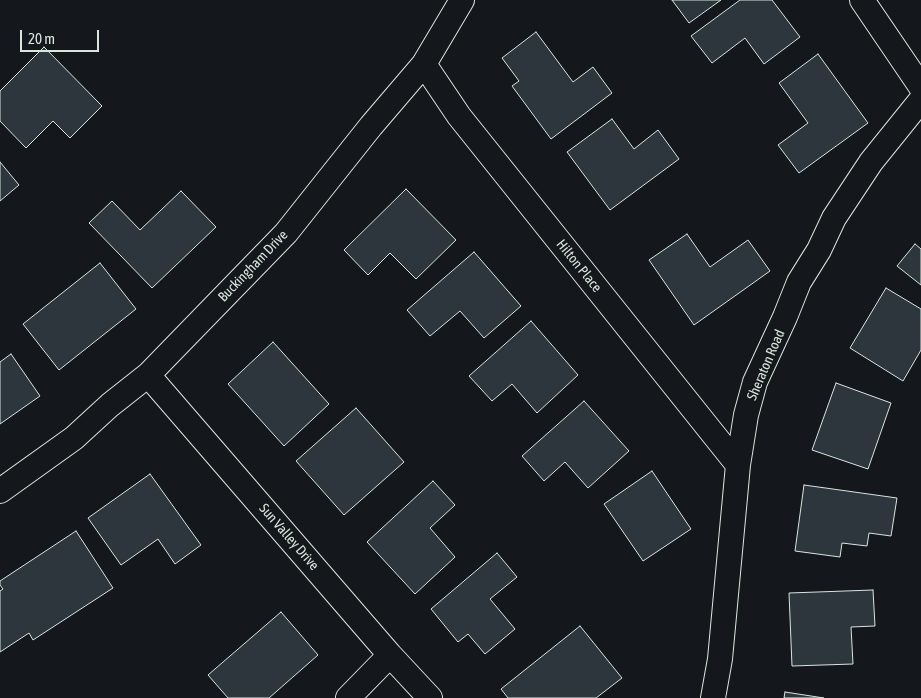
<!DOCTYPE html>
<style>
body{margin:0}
#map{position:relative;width:921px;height:698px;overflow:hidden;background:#14181c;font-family:"Asap Condensed",sans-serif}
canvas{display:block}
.scale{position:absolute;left:20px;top:30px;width:79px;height:22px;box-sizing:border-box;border:2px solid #d8e6dc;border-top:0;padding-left:6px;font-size:15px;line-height:18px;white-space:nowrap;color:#d8e6dc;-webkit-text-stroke:4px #14181c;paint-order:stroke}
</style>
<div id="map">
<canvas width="921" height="698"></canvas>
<div class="scale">20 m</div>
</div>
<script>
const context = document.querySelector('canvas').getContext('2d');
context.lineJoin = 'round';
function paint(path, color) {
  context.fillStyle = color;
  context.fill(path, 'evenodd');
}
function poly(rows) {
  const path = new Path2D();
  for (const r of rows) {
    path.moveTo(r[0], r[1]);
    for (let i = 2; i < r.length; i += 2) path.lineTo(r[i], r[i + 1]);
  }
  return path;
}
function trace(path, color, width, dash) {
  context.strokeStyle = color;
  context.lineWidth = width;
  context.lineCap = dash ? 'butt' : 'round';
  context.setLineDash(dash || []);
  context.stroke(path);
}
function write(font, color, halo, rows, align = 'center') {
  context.font = font + ' "Asap Condensed",sans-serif';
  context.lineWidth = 4;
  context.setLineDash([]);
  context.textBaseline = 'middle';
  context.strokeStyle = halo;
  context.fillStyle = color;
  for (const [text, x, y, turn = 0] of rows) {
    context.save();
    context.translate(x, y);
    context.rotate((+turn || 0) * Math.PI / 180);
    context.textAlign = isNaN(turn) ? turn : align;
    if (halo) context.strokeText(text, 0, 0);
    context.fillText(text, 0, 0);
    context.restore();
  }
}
const building = poly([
 [672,0,721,0,689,23,672,0],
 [740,0,772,0,800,37,764,64,745,38,712,63,691,36,740,0],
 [536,32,573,82,593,67,612,93,551,139,512,86,519,81,502,58,536,32],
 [44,47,102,106,70,138,53,121,26,148,0,121,0,91,44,47],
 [818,54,868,123,799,173,778,145,808,123,779,83,818,54],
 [612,119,634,149,658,130,679,159,610,210,567,152,612,119],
 [0,162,19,185,0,201,0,162],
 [406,189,456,240,416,279,390,253,368,275,344,250,406,189],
 [181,191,216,227,152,288,89,223,112,201,140,230,181,191],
 [687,234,710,267,748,240,770,271,694,325,649,260,687,234],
 [915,244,921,249,921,285,897,266,915,244],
 [474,252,521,306,484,338,460,311,430,336,407,310,474,252],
 [100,263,136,309,59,370,23,324,100,263],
 [886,288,921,309,921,350,903,381,850,348,886,288],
 [531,321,578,375,537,413,512,384,492,401,469,376,531,321],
 [273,342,329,404,284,446,228,384,273,342],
 [11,354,40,396,0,424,0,362,11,354],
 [836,383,891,403,868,469,812,450,836,383],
 [584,401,629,451,588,488,565,462,544,481,522,456,584,401],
 [356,408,404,462,344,515,296,461,356,408],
 [652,471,691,529,643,561,604,504,652,471],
 [150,474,201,545,175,564,158,539,121,565,88,518,150,474],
 [433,481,455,505,430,528,455,557,415,594,367,542,433,481],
 [804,485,897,498,891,536,869,533,867,546,842,543,840,557,795,551,804,485],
 [76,531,113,588,33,640,29,633,0,652,0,591,3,589,0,585,0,581,76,531],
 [497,553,517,577,490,599,515,629,485,654,468,634,458,642,431,609,497,553],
 [873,590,875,626,851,627,853,664,792,666,789,593,873,590],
 [281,612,318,655,269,698,228,698,208,675,281,612],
 [580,626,622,678,596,698,508,698,501,689,580,626],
 [785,692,824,698,784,698,785,692]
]);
paint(building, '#2c363c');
trace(building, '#d8e6dc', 1);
const minor = poly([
 [862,0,921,87],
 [424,64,459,116,738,465],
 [148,375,390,655,430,698],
 [0,491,74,438,110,405,148,375,286,233,371,126,424,64,462,0],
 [348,698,390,655],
 [713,698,720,659,738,465,746,415,755,382,785,317,799,282,819,250,834,218,871,162,921,100]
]);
trace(minor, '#d8e6dc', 26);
trace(minor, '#14181c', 24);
write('14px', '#d8e6dc', '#14181c', [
 ["Buckingham Drive",253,266,-46],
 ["Hilton Place",579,266,51],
 ["Sheraton Road",766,365,-67],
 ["Sun Valley Drive",289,537,49]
]);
</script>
